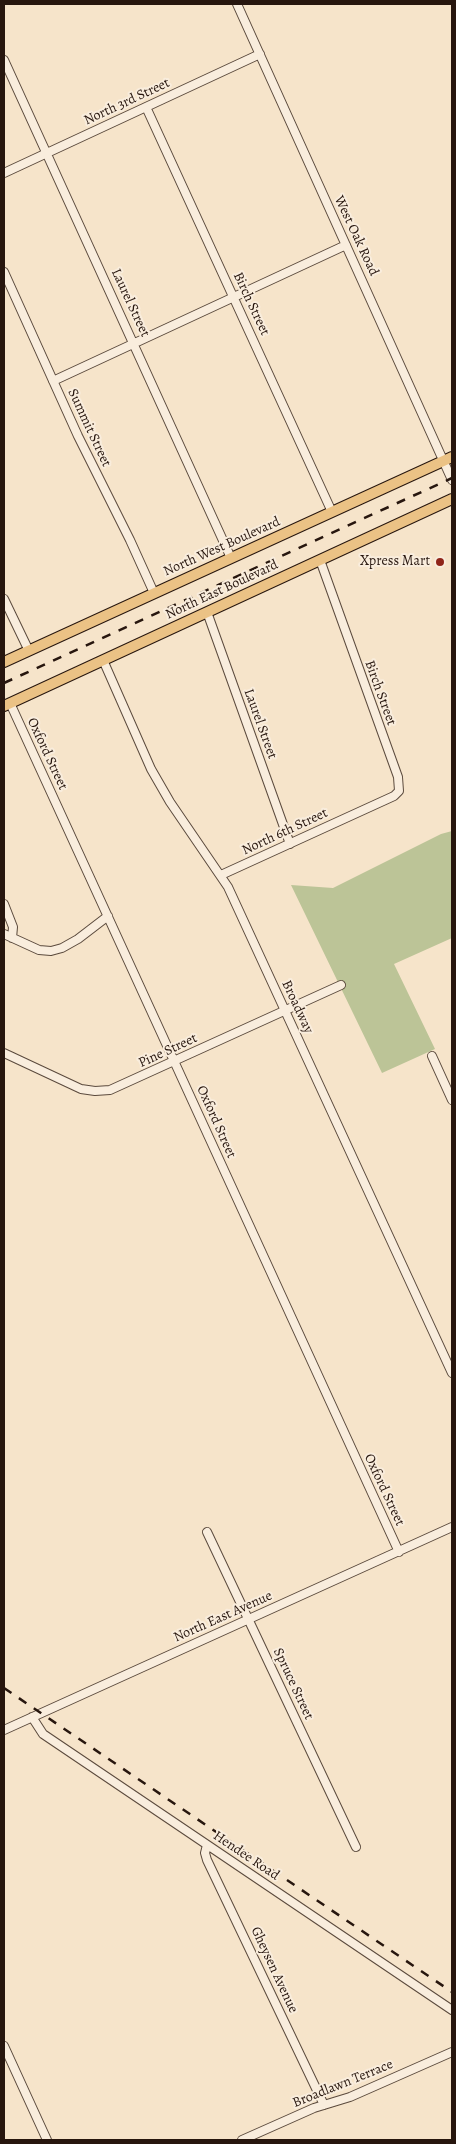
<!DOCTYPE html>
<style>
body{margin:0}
#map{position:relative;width:456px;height:2144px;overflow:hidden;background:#f6e4ca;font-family:Alegreya,serif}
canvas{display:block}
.frame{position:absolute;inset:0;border:5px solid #27160e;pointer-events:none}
</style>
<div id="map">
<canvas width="456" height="2144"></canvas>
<div class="frame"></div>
</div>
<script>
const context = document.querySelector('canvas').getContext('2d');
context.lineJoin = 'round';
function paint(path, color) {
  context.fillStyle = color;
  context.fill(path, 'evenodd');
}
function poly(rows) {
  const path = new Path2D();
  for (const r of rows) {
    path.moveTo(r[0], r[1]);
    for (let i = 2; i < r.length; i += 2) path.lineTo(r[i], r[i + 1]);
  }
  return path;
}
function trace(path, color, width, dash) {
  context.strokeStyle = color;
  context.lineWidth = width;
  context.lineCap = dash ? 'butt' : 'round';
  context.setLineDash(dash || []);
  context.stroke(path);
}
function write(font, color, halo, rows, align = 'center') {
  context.font = font + ' Alegreya,serif';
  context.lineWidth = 4;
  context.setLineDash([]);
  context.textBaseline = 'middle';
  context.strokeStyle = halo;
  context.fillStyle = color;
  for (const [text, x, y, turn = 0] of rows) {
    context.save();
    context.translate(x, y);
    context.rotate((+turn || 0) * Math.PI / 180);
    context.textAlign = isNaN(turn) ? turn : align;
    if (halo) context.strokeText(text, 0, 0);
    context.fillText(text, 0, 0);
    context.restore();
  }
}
paint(poly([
 [452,831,452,938,394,964,435,1049,382,1073,291,885,333,888,441,834]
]), '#bcc497');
const minor = poly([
 [237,4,452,480],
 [4,60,231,558],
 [146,107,332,512],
 [4,173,260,54],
 [4,272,78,436,130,540,154,593],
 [53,381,346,245],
 [4,599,29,651],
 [207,612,290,844],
 [103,660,151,769,170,802,228,887,452,1373],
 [10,703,399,1552],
 [221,875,394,796,399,791,398,777,320,560],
 [4,904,13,927,12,938],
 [4,934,39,950,51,951,62,948,78,939,108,916],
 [4,1053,81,1089,95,1091,110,1090,341,985],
 [432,1056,452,1100],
 [207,1532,356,1847],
 [32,1717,43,1734,452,2010],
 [4,1730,452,1527],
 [207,1845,205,1853,207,1860,324,2105],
 [4,2046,47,2140],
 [242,2140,314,2108,350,2097,452,2052]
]);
const major = poly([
 [4,662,452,457],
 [4,706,452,499]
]);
trace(minor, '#5b4a3d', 10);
trace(major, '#27160e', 12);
trace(minor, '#f9eddd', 8);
trace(major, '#ebc285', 10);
trace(poly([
 [4,683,452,478],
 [4,1688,452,1992]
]), '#27160e', 2.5, [9, 9]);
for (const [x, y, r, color] of [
 [440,562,5,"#8f2418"]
]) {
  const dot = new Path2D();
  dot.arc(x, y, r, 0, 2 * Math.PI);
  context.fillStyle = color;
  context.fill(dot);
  trace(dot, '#f9eddd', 2);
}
write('14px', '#27160e', '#f9eddd', [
 ["North 3rd Street",127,102,-25],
 ["West Oak Road",356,236,65],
 ["Laurel Street",130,303,65],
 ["Birch Street",251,304,65],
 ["Summit Street",89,428,65],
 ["North West Boulevard",222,547,-24],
 ["North East Boulevard",222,590,-25],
 ["Birch Street",380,693,70],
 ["Laurel Street",260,724,70],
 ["Oxford Street",47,754,65],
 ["North 6th Street",285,832,-25],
 ["Broadway",297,1007,65],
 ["Pine Street",168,1051,-25],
 ["Oxford Street",216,1122,66],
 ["Oxford Street",384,1490,65],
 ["North East Avenue",223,1617,-24],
 ["Spruce Street",293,1684,65],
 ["Hendee Road",246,1856,34],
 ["Gheysen Avenue",274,1970,65],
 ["Broadlawn Terrace",343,2084,-22]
]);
write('14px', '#27160e', '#f9eddd', [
 ["Xpress Mart",430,562]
], 'right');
</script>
